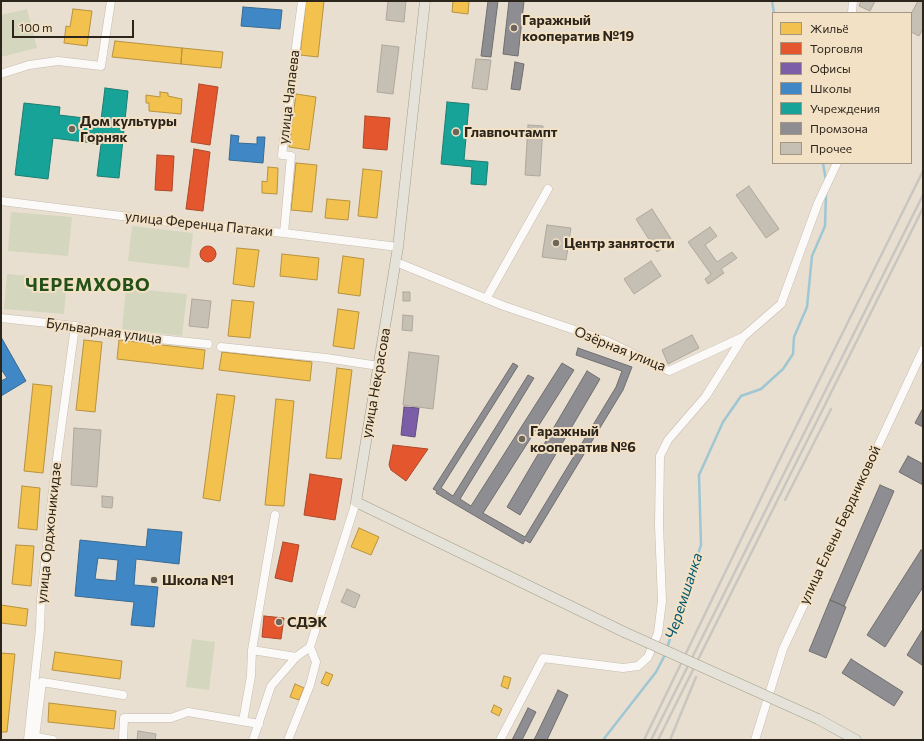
<!DOCTYPE html>
<meta charset="utf-8">
<style>
body{margin:0}
#map{position:relative;width:924px;height:741px;overflow:hidden;background:#e8dfd0;font-family:Commissioner,sans-serif}
canvas{display:block}
.frame{position:absolute;inset:0;border:2px solid #2c251b;pointer-events:none}
.legend{position:absolute;left:772px;top:12px;width:140px;height:152px;box-sizing:border-box;background:#f3e1c6;border:1px solid #a39682;margin:0;padding:5px 7px;list-style:none;font-size:12px;color:#2c251b}
.legend li{display:flex;align-items:center;gap:8px;height:20px}
.legend b{width:20px;border:1px solid #a39682}
.scale{position:absolute;left:12px;top:20px;width:122px;height:18px;box-sizing:border-box;border:2px solid #2c251b;border-top:0;padding-left:5px;font-size:12px;line-height:14px;white-space:nowrap;color:#2c251b;-webkit-text-stroke:3px #f3e1c6;paint-order:stroke}
</style>
<div id="map">
<canvas width="924" height="741"></canvas>
<div class="frame"></div>
<ul class="legend">
<li><b style="height:11px;background:#f2c14e"></b>Жильё</li>
<li><b style="height:11px;background:#e4572e"></b>Торговля</li>
<li><b style="height:11px;background:#7b5ea7"></b>Офисы</li>
<li><b style="height:11px;background:#3f88c5"></b>Школы</li>
<li><b style="height:11px;background:#17a398"></b>Учреждения</li>
<li><b style="height:11px;background:#8d8d92"></b>Промзона</li>
<li><b style="height:11px;background:#c6bfb3"></b>Прочее</li>
</ul>
<div class="scale">100 m</div>
</div>
<script>
const context = document.querySelector('canvas').getContext('2d');
context.lineJoin = 'round';
function paint(path, color) {
  context.fillStyle = color;
  context.fill(path, 'evenodd');
}
function poly(rows) {
  const path = new Path2D();
  for (const r of rows) {
    if (r.length === 3) {
      path.moveTo(r[0] + r[2], r[1]);
      path.arc(r[0], r[1], r[2], 0, 2 * Math.PI);
      continue;
    }
    path.moveTo(r[0], r[1]);
    for (let i = 2; i < r.length; i += 2) path.lineTo(r[i], r[i + 1]);
  }
  return path;
}
function trace(path, color, width, dash) {
  context.strokeStyle = color;
  context.lineWidth = width;
  context.lineCap = dash ? 'butt' : 'round';
  context.setLineDash(dash || []);
  context.stroke(path);
}
function write(font, color, halo, rows, align = 'center') {
  context.font = font + ' Commissioner,sans-serif';
  context.lineWidth = 4;
  context.setLineDash([]);
  context.textBaseline = 'middle';
  context.strokeStyle = halo;
  context.fillStyle = color;
  for (const [text, x, y, turn = 0] of rows) {
    context.save();
    context.translate(x, y);
    context.rotate((+turn || 0) * Math.PI / 180);
    context.textAlign = isNaN(turn) ? turn : align;
    if (halo) context.strokeText(text, 0, 0);
    context.fillText(text, 0, 0);
    context.restore();
  }
}
paint(poly([
 [27,9,37,48,1,57,1,15],
 [11,212,72,217,68,256,8,251],
 [132,226,193,233,189,268,128,261],
 [7,274,67,279,64,314,4,309],
 [126,288,187,294,182,336,122,329],
 [192,639,215,642,209,690,186,687]
]), '#d4d6bd');
const homes = poly([
 [306,1,324,1,318,57,300,55,306,1],
 [453,1,469,1,468,14,452,12,453,1],
 [73,9,92,11,87,46,64,43,66,26,70,27,73,9],
 [115,41,182,48,181,64,112,57,115,41],
 [182,48,223,52,221,68,181,64,182,48],
 [160,92,168,93,168,96,182,99,181,114,149,111,149,103,146,103,146,95,160,97,160,92],
 [296,94,316,97,309,150,289,147,296,94],
 [296,163,317,165,312,212,291,210,296,163],
 [268,167,278,168,277,194,262,193,262,181,267,182,268,167],
 [363,169,382,171,377,218,358,216,363,169],
 [327,199,350,201,348,220,325,218,327,199],
 [237,248,259,250,254,287,233,284,237,248],
 [282,254,319,258,317,280,280,276,282,254],
 [343,256,364,259,360,296,338,293,343,256],
 [232,300,254,302,250,338,228,336,232,300],
 [338,309,359,312,354,349,333,346,338,309],
 [84,340,102,342,95,412,76,410,84,340],
 [119,340,205,350,203,369,117,359,119,340],
 [222,352,312,362,310,381,219,370,222,352],
 [337,368,352,370,341,459,326,458,337,368],
 [33,384,52,386,43,473,24,471,33,384],
 [217,394,235,396,220,501,203,498,217,394],
 [276,399,294,401,284,506,265,505,276,399],
 [22,486,40,488,37,530,18,528,22,486],
 [359,528,379,537,371,555,351,547,359,528],
 [16,545,34,546,31,586,12,584,16,545],
 [1,605,28,609,26,626,1,623,1,605],
 [55,652,122,661,120,679,52,670,55,652],
 [1,653,15,654,7,732,1,732,1,653],
 [326,672,333,675,328,686,321,683,326,672],
 [504,676,511,678,508,689,501,686,504,676],
 [295,684,304,688,299,700,290,697,295,684],
 [49,703,116,711,114,729,48,722,49,703],
 [494,705,502,709,499,716,491,712,494,705]
]);
paint(homes, '#f2c14e');
trace(homes, '#b7923f', 1);
const shops = poly([
 [199,84,218,87,210,145,191,142,199,84],
 [365,116,390,118,387,150,363,148,365,116],
 [194,149,210,152,203,211,186,209,194,149],
 [157,155,174,156,172,191,155,190,157,155],
 [208,254,8],
 [393,445,428,449,406,481,391,470,389,465,393,445],
 [310,474,342,479,335,520,304,515,310,474],
 [283,542,299,545,292,582,275,578,283,542],
 [264,616,284,618,281,639,262,637,264,616]
]);
paint(shops, '#e4572e');
trace(shops, '#ad4828', 1);
const offices = poly([
 [404,407,419,408,415,437,401,435,404,407]
]);
paint(offices, '#7b5ea7');
trace(offices, '#634d7d', 1);
const schools = poly([
 [243,7,282,10,280,29,241,26,243,7],
 [231,135,239,136,238,143,257,144,257,137,265,137,263,163,229,160,231,135],
 [1,337,26,381,1,396,1,381,7,378,1,369,1,337],
 [148,529,182,532,179,564,136,559,134,585,158,587,154,627,131,625,134,602,75,596,80,540,146,547,148,529],
 [98,558,118,560,116,581,95,579,98,558]
]);
paint(schools, '#3f88c5');
trace(schools, '#396a92', 1);
const public = poly([
 [105,88,128,91,119,178,97,176,101,144,53,138,48,179,15,175,24,103,60,107,59,115,101,120,105,88],
 [447,102,469,104,464,160,488,162,486,185,471,184,472,167,441,164,447,102]
]);
paint(public, '#17a398');
trace(public, '#1d7d72', 1);
const industry = poly([
 [488,1,498,1,491,57,481,56,488,1],
 [509,1,524,1,518,56,503,54,509,1],
 [515,62,524,64,520,90,511,89,515,62],
 [578,348,632,367,623,390,530,543,525,540,523,544,436,493,437,491,433,489,513,363,518,366,441,488,453,496,528,375,534,378,460,499,471,506,562,363,574,370,483,513,525,537,616,387,622,371,576,355,578,348],
 [587,371,600,379,520,515,507,507,587,371],
 [923,408,923,427,915,423,923,408],
 [908,456,923,464,923,485,899,472,908,456],
 [880,485,894,491,844,606,830,600,880,485],
 [921,550,923,551,923,587,885,647,867,635,921,550],
 [830,600,846,607,826,658,809,651,830,600],
 [923,629,923,663,922,665,907,655,923,629],
 [851,659,903,692,894,706,842,673,851,659],
 [558,690,568,695,547,740,534,740,558,690],
 [528,708,536,712,522,740,512,740,528,708]
]);
paint(industry, '#8d8d92');
trace(industry, '#706e6e', 1);
trace(poly([
 [772,1,774,13],
 [823,163,826,181],
 [667,648,701,545,699,475,723,422,741,396,761,389,783,369,793,354,794,337,807,307,812,256,825,226,826,194],
 [603,740,656,672,666,653]
]), '#9fc6d3', 2.5);
const building = poly([
 [388,1,406,1,404,22,386,20,388,1],
 [861,1,875,1,870,11,859,6,861,1],
 [918,1,923,1,923,29,919,36,911,32,911,14,918,1],
 [382,45,399,47,393,94,377,92,382,45],
 [476,59,491,60,487,90,472,88,476,59],
 [528,125,543,126,540,176,525,175,528,125],
 [749,186,779,229,766,238,736,195,749,186],
 [652,209,673,242,657,252,636,219,652,209],
 [547,225,571,228,566,260,542,257,547,225],
 [710,227,717,236,705,245,717,262,732,252,737,258,721,269,724,273,708,284,705,279,711,274,688,242,710,227],
 [651,261,661,276,634,294,624,279,651,261],
 [403,292,410,292,410,301,403,301,403,292],
 [192,299,211,301,208,328,189,326,192,299],
 [403,315,413,316,412,331,402,330,403,315],
 [692,335,699,348,668,364,662,350,692,335],
 [409,352,439,356,433,409,403,405,409,352],
 [74,428,101,430,97,487,71,485,74,428],
 [102,496,113,497,112,508,102,507,102,496],
 [347,589,360,595,355,608,341,602,347,589],
 [138,731,156,734,155,740,137,740,138,731]
]);
paint(building, '#c6bfb3');
trace(building, '#afa79c', 1);
const minor = poly([
 [852,13,853,1],
 [1,74,29,65,58,61,101,66,111,1],
 [1,201,186,224,284,233,398,247],
 [284,233,291,156,282,155,302,1],
 [396,262,504,306,607,341,669,371,743,337,781,304,818,203,837,163],
 [486,299,548,189],
 [1,318,75,326,110,334,208,344],
 [221,347,326,358,379,366],
 [275,515,252,650,296,657],
 [243,721,251,676,252,650],
 [31,736,53,740],
 [35,737,42,682,123,695],
 [28,740,40,629,41,599,54,481,75,326],
 [123,740,124,718,171,718,188,712,259,724],
 [253,740,271,686,296,657,310,647,356,502],
 [288,740,310,685,316,662,310,647],
 [500,740,543,658,623,668,638,666,648,657,658,633,662,601,659,525,660,456,668,440,706,396,743,337],
 [755,740,783,649,923,350]
]);
const major = poly([
 [425,1,398,247,356,502,624,632],
 [818,719,856,740]
]);
trace(minor, '#c4bcb0', 9);
trace(major, '#a29e88', 11);
trace(minor, '#fcfaf8', 8);
trace(major, '#e5e3d9', 10);
trace(poly([
 [785,500,831,409],
 [644,740,779,461,923,171],
 [651,740,923,195],
 [658,740,923,208],
 [670,740,696,677]
]), '#c9c6c2', 2.5);
const majorBridge = poly([
 [624,632,818,719]
]);
trace(majorBridge, '#a29e88', 11, []);
trace(majorBridge, '#e5e3d9', 10);
for (const [x, y, r, color] of [
 [514,28,4,"#6e665a"],
 [72,129,4,"#6e665a"],
 [456,132,4,"#6e665a"],
 [556,243,4,"#6e665a"],
 [522,439,4,"#6e665a"],
 [154,580,4,"#6e665a"],
 [279,622,4,"#6e665a"]
]) {
  const dot = new Path2D();
  dot.arc(x, y, r, 0, 2 * Math.PI);
  context.fillStyle = color;
  context.fill(dot);
  trace(dot, '#f3e1c6', 1.5);
}
write('bold 14px', '#2c251b', '#f3e1c6', [
 ["Гаражный",522,20],
 ["кооператив №19",522,36],
 ["Дом культуры",80,121],
 ["Горняк",80,137],
 ["Главпочтампт",464,132],
 ["Центр занятости",564,243],
 ["Гаражный",530,431],
 ["кооператив №6",530,447],
 ["Школа №1",162,580],
 ["СДЭК",287,622]
], 'left');
write('14px', '#2c251b', '#f3e1c6', [
 ["улица Чапаева",289,97,-83],
 ["улица Ференца Патаки",199,224,6],
 ["Бульварная улица",104,331,8],
 ["Озёрная улица",620,349,22],
 ["улица Некрасова",376,383,-80],
 ["улица Елены Бердниковой",840,525,-65],
 ["улица Орджоникидзе",49,533,-84]
]);
write('italic 15px', '#045870', '#f3e1c6', [
 ["Черемшанка",684,596,-72]
]);
context.letterSpacing = '1px';
write('bold 18px', '#245117', '#f3e1c6', [
 ["ЧЕРЕМХОВО",88,285]
]);
context.letterSpacing = '0px';
</script>
